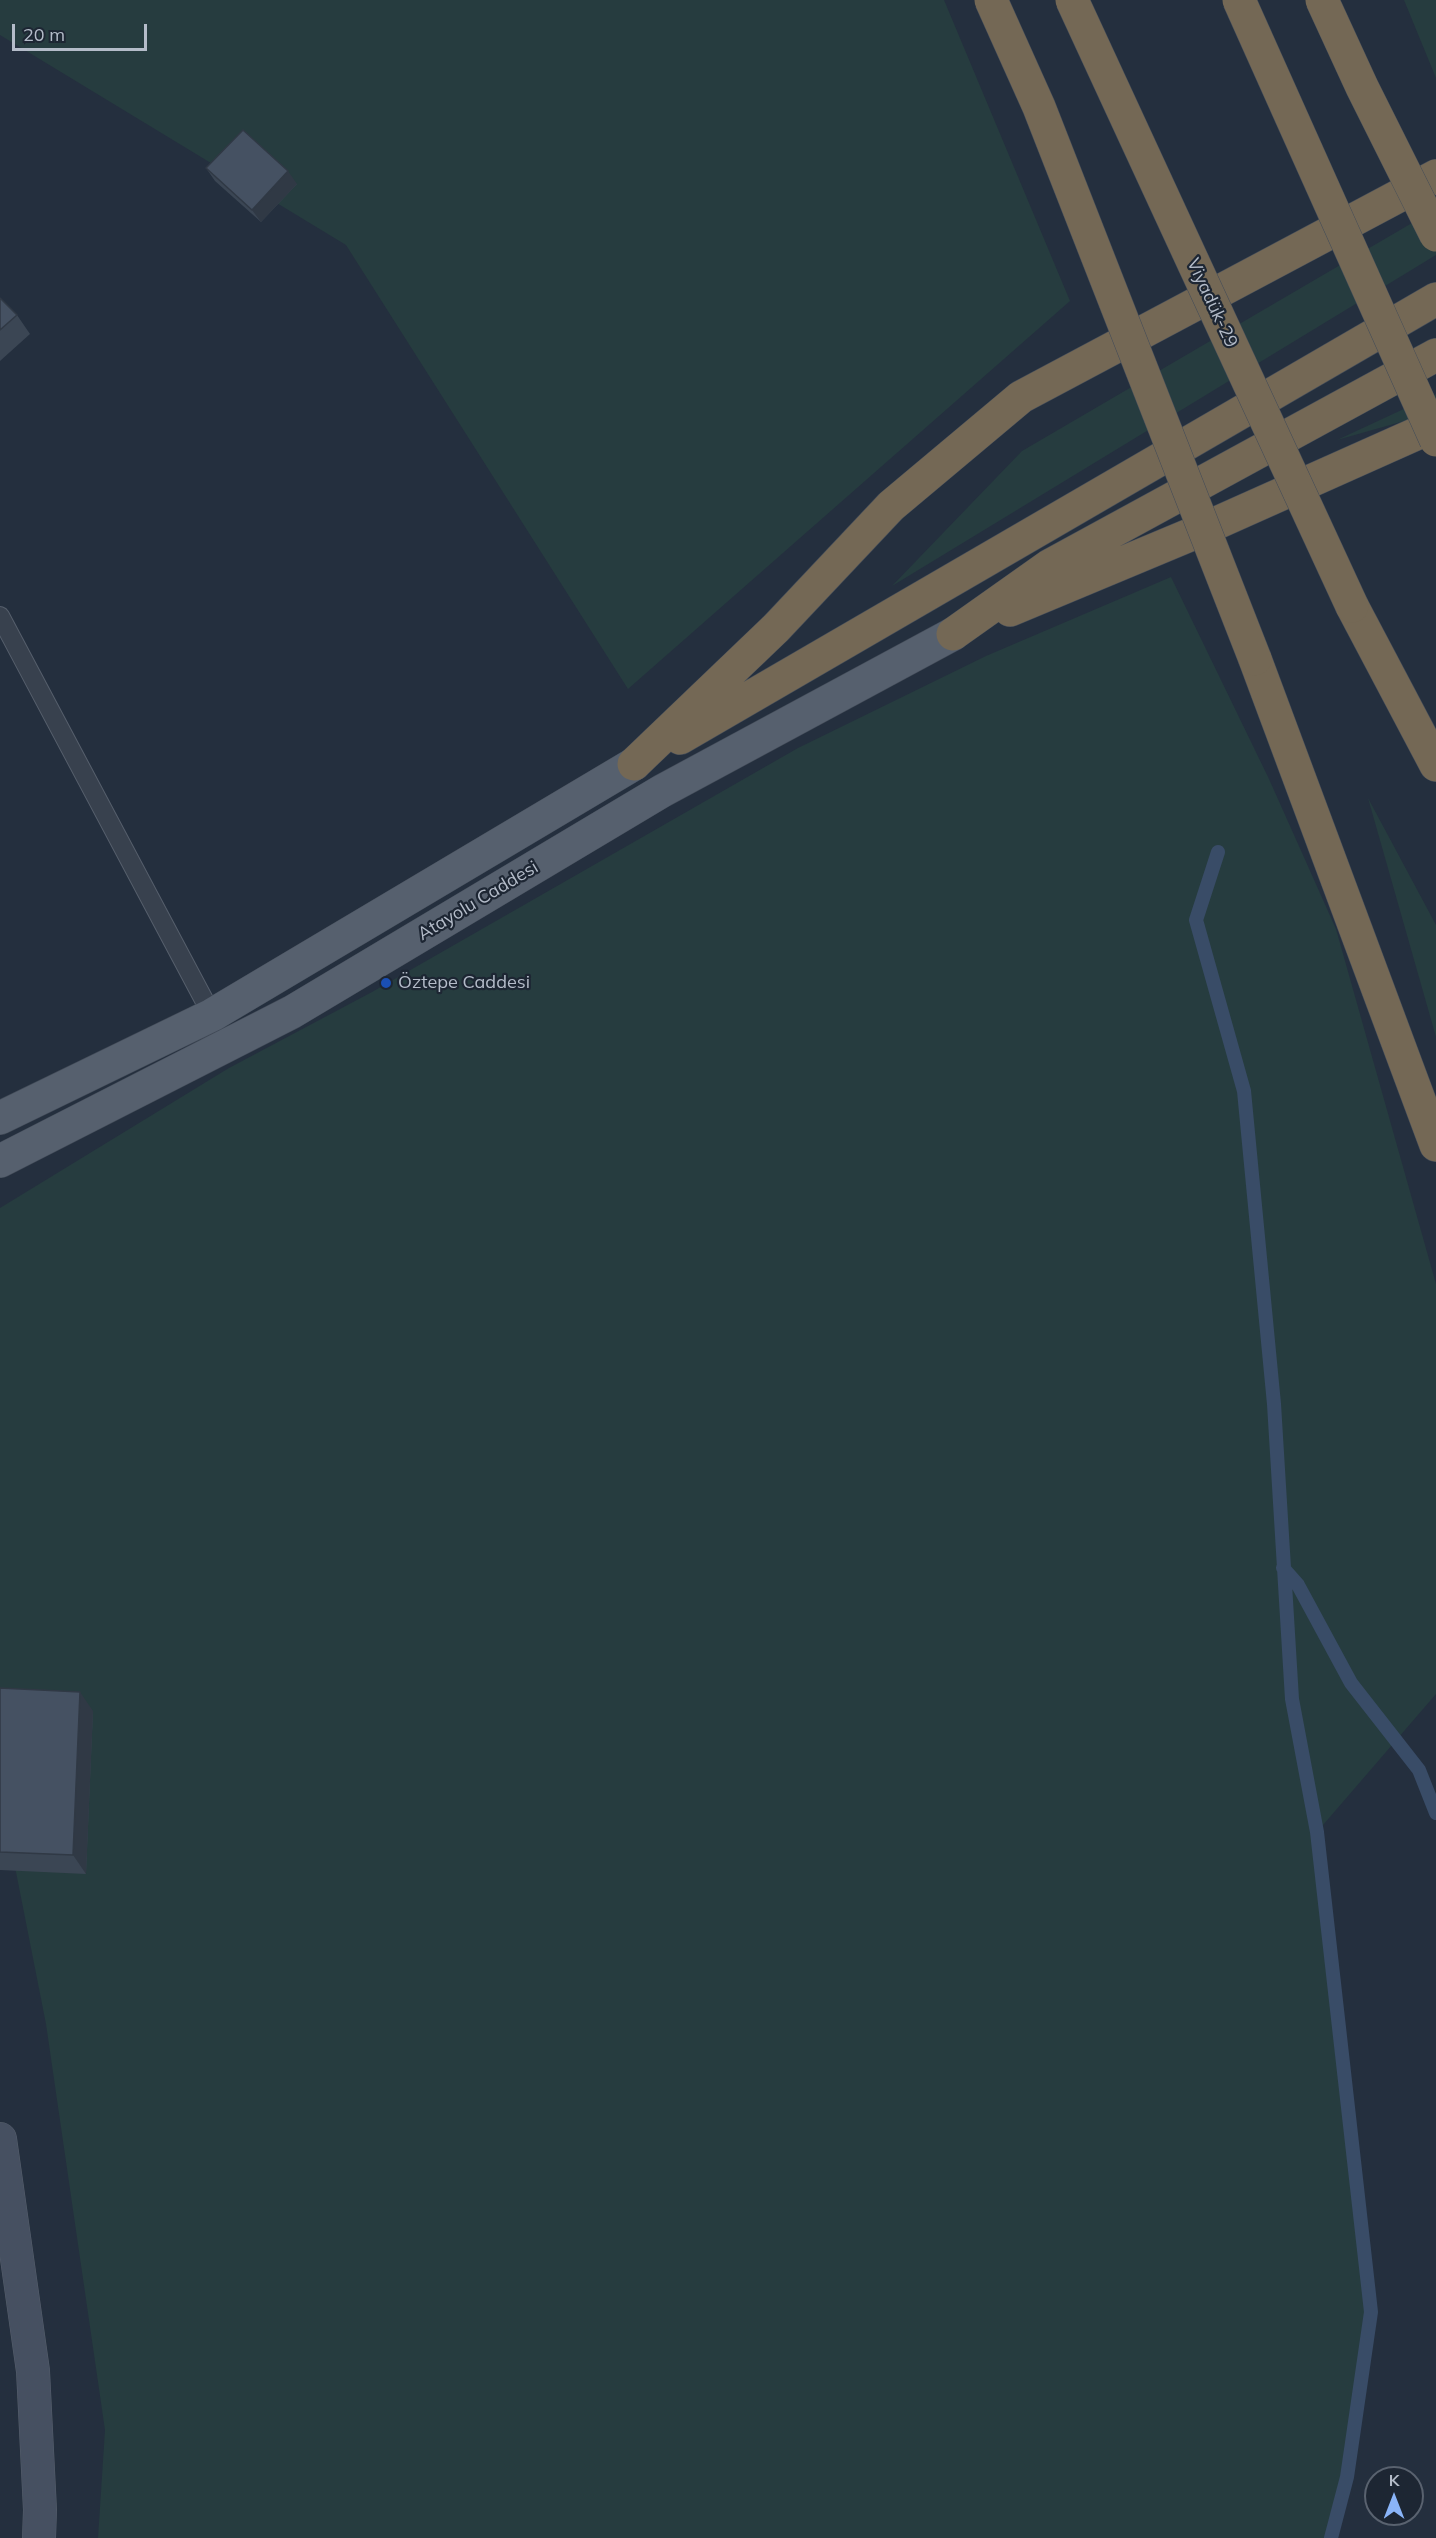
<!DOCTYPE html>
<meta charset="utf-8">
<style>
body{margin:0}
#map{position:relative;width:1436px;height:2538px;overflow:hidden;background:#242f3e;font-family:Mulish,sans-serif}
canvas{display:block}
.north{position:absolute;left:1364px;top:2466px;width:60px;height:60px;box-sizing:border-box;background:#1d2633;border:2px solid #59626f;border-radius:50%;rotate:0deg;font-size:16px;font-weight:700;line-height:24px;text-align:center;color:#b4bcc9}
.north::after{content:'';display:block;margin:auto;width:21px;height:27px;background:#8ab4f8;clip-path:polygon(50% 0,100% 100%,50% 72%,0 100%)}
.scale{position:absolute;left:12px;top:24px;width:135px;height:27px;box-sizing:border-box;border:3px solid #b4bcc9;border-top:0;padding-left:8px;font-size:18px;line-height:21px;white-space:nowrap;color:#b4bcc9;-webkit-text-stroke:4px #1d2633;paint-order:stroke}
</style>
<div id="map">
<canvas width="1436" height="2538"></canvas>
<div class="north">K</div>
<div class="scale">20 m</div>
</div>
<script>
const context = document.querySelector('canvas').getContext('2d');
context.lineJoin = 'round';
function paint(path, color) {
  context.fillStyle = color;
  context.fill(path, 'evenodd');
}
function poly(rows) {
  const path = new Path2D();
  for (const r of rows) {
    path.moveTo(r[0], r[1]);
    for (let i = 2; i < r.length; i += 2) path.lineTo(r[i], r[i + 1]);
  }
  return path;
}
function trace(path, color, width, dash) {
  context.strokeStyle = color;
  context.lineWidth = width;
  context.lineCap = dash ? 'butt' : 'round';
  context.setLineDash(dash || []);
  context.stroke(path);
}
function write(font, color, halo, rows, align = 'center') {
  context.font = font + ' Mulish,sans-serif';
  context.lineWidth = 4.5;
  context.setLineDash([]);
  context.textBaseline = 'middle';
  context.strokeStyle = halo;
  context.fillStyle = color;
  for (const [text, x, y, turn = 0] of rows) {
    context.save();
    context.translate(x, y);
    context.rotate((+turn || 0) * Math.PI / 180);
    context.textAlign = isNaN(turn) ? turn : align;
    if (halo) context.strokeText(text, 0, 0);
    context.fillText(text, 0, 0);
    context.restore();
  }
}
paint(poly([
 [0,0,944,0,1070,301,628,689,346,245,0,35],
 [1404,0,1436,0,1436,78],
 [1436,209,1436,255,892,586,1022,451],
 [1436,394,1436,412,1337,440],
 [1171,577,1269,779,1336,929,1436,1284,1436,1694,1317,1832,1371,2312,1356,2413,1328,2538,98,2538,105,2430,46,2024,0,1791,0,1208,229,1068,372,992,798,748,986,656],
 [1368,798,1436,925,1436,1037]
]), '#263c3f');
trace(poly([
 [1218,852,1196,920,1244,1091,1274,1404,1292,1699,1317,1832,1371,2312,1347,2477,1331,2538],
 [1283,1568,1298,1585,1351,1683,1419,1770,1436,1813]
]), '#394c67', 14);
const lane = poly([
 [0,616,212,1015]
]);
const secondary = poly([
 [0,2139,33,2371,40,2510,39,2538]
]);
const primary = poly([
 [0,1118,212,1015,634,764],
 [0,1161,292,1012,662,791,953,634]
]);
const highway = poly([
 [1352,606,1436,765],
 [1010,610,1192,534,1436,425],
 [953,634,1049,566,1436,355],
 [1255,659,1436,1145],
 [680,738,1436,299],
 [634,764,776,628,891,506,1021,397,1436,176]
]);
trace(lane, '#565f6c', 20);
trace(secondary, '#565f6c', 34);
trace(primary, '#414a57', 34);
trace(highway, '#434c59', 34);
trace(lane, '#38414e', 18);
trace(secondary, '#465061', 33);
trace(primary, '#56606e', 33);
trace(highway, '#746855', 33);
const highwayBridge = poly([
 [991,0,1039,107,1255,659],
 [1072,0,1352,606],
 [1239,0,1436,440],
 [1322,0,1362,87,1436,235]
]);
trace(highwayBridge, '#434c59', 34, []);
trace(highwayBridge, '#746855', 33);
paint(poly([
 [206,168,297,184,261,222,215,181],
 [0,298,17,315,30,334,0,361],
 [0,1688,93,1711,86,1874,0,1870]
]), '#3b4654');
paint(poly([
 [288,171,297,184,261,222,252,210],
 [80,1692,93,1711,86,1874,73,1855]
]), '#303945');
const building = poly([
 [243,130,288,171,252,210,206,168,243,130],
 [0,298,17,315,0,330,0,298],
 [0,1688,80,1692,73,1855,0,1852,0,1688]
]);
paint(building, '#455162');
trace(building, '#303945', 1.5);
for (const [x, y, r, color] of [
 [386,983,6,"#1a4fb4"]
]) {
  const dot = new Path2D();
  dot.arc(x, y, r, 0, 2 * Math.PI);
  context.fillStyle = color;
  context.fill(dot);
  trace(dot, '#1d2633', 2);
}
write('18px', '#b4bcc9', '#1d2633', [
 ["Viyadük-29",1212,303,65],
 ["Atayolu Caddesi",478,901,-31]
]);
write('18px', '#b4bcc9', '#1d2633', [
 ["Öztepe Caddesi",398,983]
], 'left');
</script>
